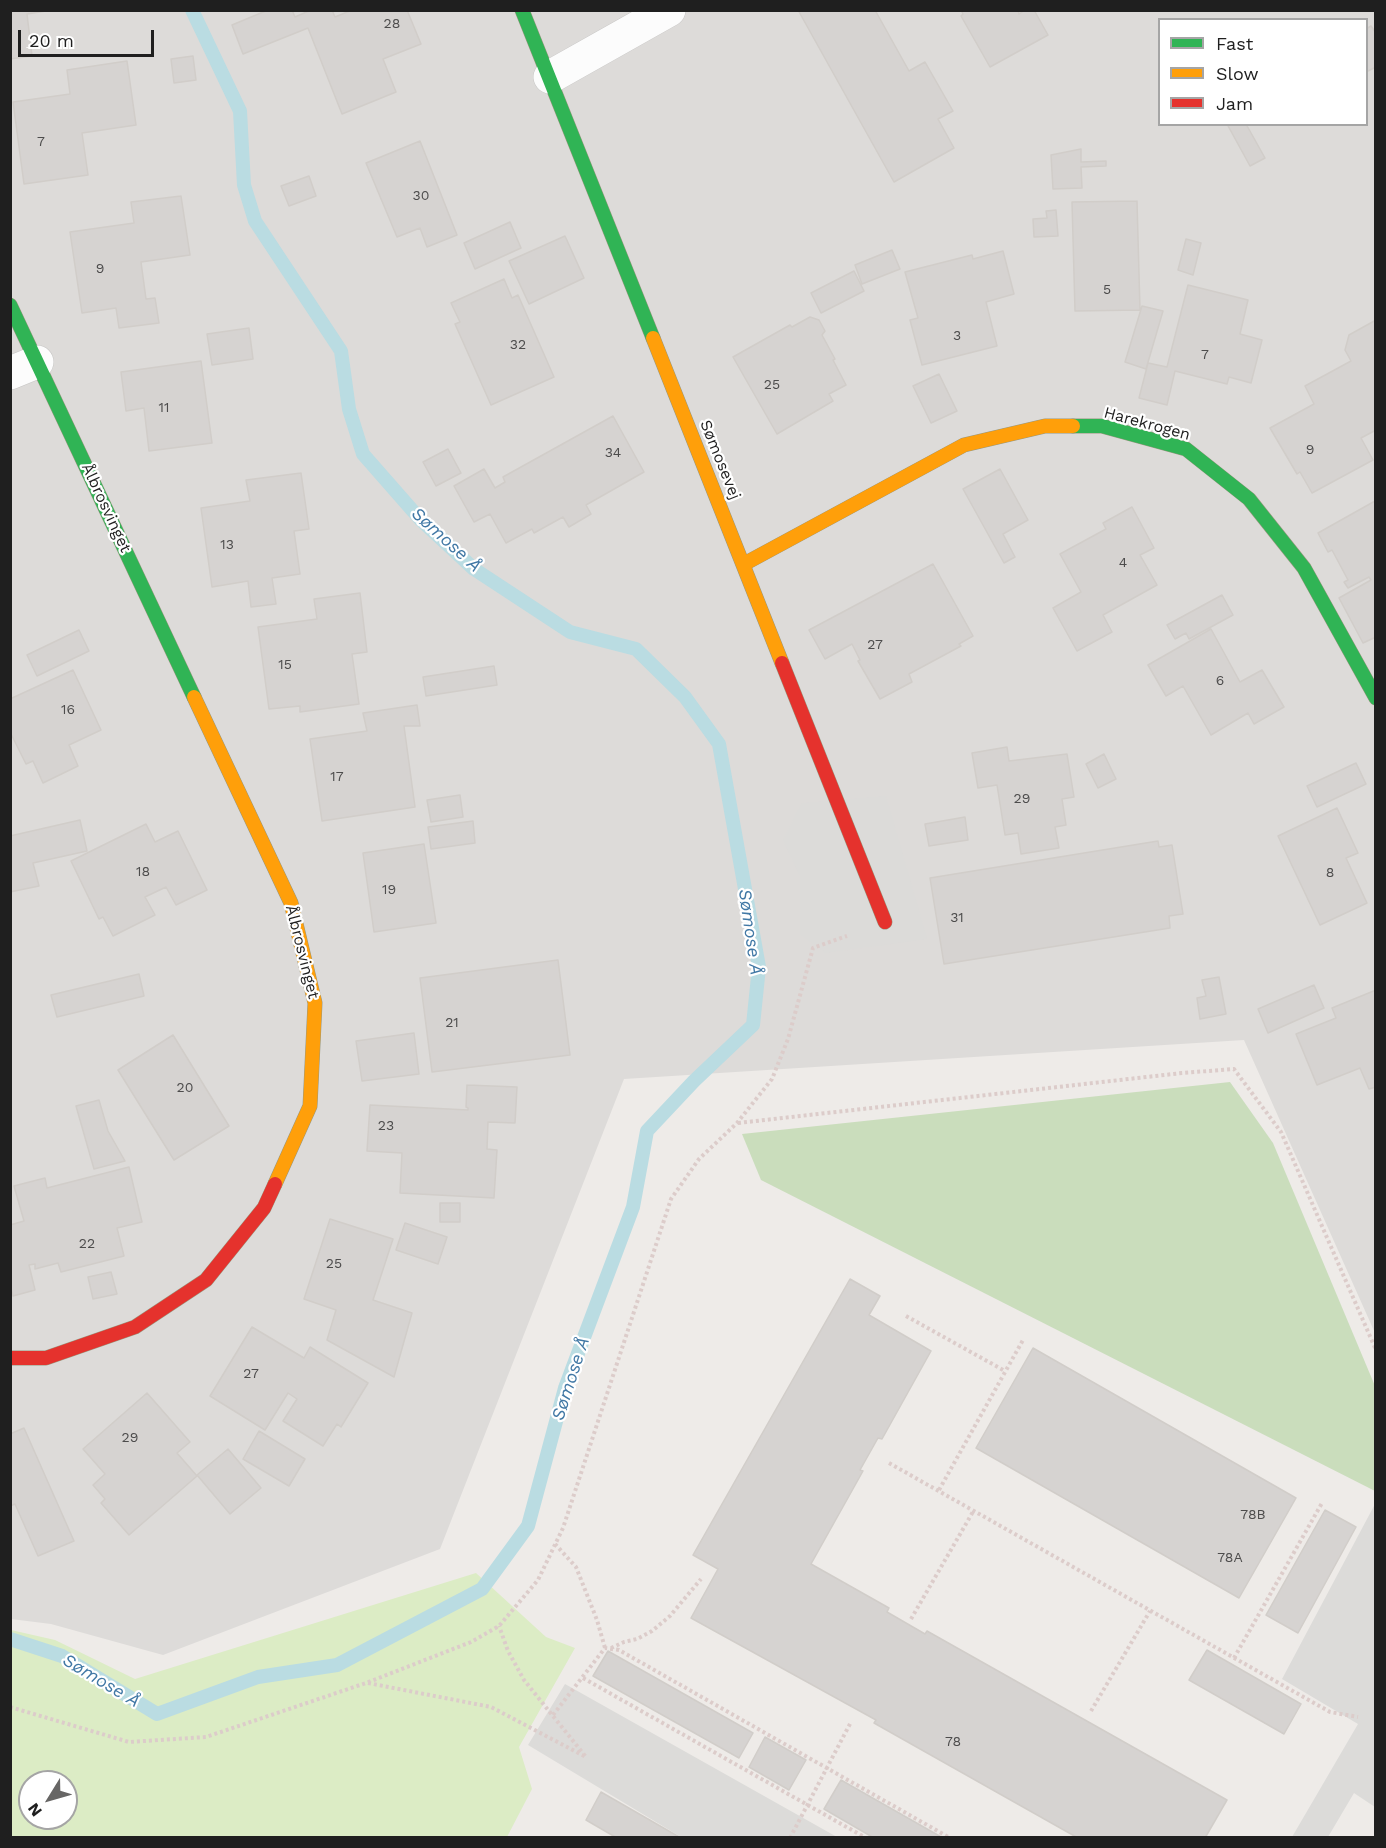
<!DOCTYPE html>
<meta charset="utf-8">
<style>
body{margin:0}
#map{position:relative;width:1386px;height:1848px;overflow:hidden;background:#eeebe8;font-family:"Work Sans",sans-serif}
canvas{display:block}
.frame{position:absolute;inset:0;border:12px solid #1f1f1f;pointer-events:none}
.legend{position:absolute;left:1158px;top:18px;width:210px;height:108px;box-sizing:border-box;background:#fff;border:2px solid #a5a5a5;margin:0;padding:8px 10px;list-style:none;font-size:18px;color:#1f1f1f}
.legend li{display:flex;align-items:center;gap:12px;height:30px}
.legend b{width:30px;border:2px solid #a5a5a5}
.north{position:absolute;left:18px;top:1770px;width:60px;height:60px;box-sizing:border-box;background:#fff;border:2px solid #a5a5a5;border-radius:50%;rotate:233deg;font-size:16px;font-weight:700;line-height:24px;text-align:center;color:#1f1f1f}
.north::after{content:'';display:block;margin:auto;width:21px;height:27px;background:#676665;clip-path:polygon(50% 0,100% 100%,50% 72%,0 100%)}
.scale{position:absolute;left:18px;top:30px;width:136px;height:27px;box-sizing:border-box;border:3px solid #1f1f1f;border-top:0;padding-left:8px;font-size:18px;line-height:21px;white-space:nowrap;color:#1f1f1f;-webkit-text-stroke:4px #fff;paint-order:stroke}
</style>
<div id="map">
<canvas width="1386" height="1848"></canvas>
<div class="frame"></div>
<ul class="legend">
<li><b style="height:8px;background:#30b455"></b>Fast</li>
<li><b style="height:8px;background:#ff9f0a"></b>Slow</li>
<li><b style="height:8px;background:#e5322d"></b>Jam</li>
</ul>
<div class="north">N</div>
<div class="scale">20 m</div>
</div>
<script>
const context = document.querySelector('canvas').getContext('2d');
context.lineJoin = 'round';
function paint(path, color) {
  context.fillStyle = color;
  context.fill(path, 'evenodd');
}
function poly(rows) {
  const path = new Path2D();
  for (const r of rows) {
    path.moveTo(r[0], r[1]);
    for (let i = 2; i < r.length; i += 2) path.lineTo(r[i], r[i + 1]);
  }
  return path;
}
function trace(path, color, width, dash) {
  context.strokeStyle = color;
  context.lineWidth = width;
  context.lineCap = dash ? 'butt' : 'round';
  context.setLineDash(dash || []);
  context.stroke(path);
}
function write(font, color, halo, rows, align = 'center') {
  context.font = font + ' "Work Sans",sans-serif';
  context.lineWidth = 4.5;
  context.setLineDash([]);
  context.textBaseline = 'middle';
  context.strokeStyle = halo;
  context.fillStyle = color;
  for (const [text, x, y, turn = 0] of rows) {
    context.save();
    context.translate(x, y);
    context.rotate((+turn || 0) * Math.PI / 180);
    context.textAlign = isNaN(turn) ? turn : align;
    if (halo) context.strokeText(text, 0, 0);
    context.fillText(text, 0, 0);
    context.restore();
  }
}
paint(poly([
 [11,11,1375,11,1375,1333,1244,1040,624,1079,440,1549,163,1655,51,1624,11,1619],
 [1160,20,1366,20,1366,124,1160,124]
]), '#dddbd9');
paint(poly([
 [476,1573,546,1637,575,1648,519,1747,532,1789,507,1837,11,1837,11,1630,55,1640,135,1679],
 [30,1782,66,1782,66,1818,30,1818]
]), '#dcecc5');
paint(poly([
 [1230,1082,1273,1143,1375,1386,1375,1491,761,1180,742,1134]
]), '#caddbc');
paint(poly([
 [886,796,927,939,826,953,800,934,800,876,783,840,802,803],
 [1375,1504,1375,1807,1354,1793,1328,1837,1292,1837,1358,1724,1282,1679],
 [565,1684,837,1837,681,1837,528,1745]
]), '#dcdbd9');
trace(poly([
 [10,1639,62,1656,157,1714,258,1677,337,1665,482,1589,528,1526,565,1388,633,1207,647,1131,694,1081,753,1025,759,967,719,744,685,697,636,649,570,632,474,569,420,519,363,454,349,409,341,351,255,221,244,185,240,111,192,10]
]), '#badce2', 14);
const building = poly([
 [10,10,52,10,27,14,32,56,10,59,10,10],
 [268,10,292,10,295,17,311,10,332,10,335,17,352,10,407,10,421,44,383,59,396,92,342,114,308,28,243,54,232,25,268,10],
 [798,10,875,10,909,71,925,62,953,111,938,119,954,148,894,182,798,10],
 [961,10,1018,10,1019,14,1025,10,1034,10,1048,35,990,67,961,16,963,14,961,10],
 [1371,26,1376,33,1376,67,1368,71,1366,69,1366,29,1371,26],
 [193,56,196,80,174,83,171,59,193,56],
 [127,61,136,125,82,133,88,175,24,184,13,102,70,94,67,70,127,61],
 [1227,124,1246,124,1265,158,1250,166,1227,124],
 [420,141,457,235,427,247,420,228,397,237,366,163,420,141],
 [1081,149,1081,162,1106,161,1106,166,1081,167,1082,188,1053,189,1051,155,1081,149],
 [309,176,316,196,289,206,281,186,309,176],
 [181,196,190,255,141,262,146,299,155,298,159,323,119,328,116,308,82,313,70,232,134,223,131,202,181,196],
 [1137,201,1140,310,1075,311,1072,202,1137,201],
 [1056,210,1058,236,1034,237,1033,219,1047,218,1046,211,1056,210],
 [510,222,521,248,475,269,464,243,510,222],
 [565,236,584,278,529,304,509,261,565,236],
 [1186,239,1201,243,1193,275,1178,270,1186,239],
 [892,250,900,269,862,284,855,265,892,250],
 [1003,251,1014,294,986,302,997,346,922,365,910,320,918,318,905,272,972,255,973,259,1003,251],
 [854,271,864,291,821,313,811,293,854,271],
 [504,279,512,298,518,295,554,377,491,405,455,324,460,322,451,303,504,279],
 [1188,285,1248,300,1240,334,1262,340,1251,383,1229,377,1227,384,1175,371,1167,405,1139,398,1148,363,1167,367,1188,285],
 [1142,306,1163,311,1146,369,1125,362,1142,306],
 [810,317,819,320,825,331,822,335,835,359,833,360,846,385,829,394,833,401,777,434,733,357,790,325,792,327,810,317],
 [1376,320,1376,430,1361,438,1373,460,1312,493,1300,472,1297,474,1270,428,1314,404,1305,386,1351,361,1345,350,1349,335,1376,320],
 [249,328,253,359,212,365,207,334,249,328],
 [201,361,212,443,149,451,144,408,126,411,121,372,201,361],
 [939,374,957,411,931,423,913,386,939,374],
 [613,416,644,472,586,505,591,514,569,527,563,517,534,533,532,529,506,543,490,514,474,522,454,486,484,469,495,488,505,482,503,477,613,416],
 [448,449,461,473,436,486,423,462,448,449],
 [1000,469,1028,520,1003,534,1015,557,1004,563,963,489,1000,469],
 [301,473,309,529,294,531,300,574,272,578,276,604,251,607,248,581,212,587,201,508,250,501,246,480,301,473],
 [1375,501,1376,637,1363,643,1339,598,1371,580,1369,577,1348,588,1344,582,1348,580,1332,550,1328,552,1318,533,1375,501],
 [1132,507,1154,548,1140,555,1157,585,1103,615,1112,632,1077,651,1053,608,1081,592,1060,554,1106,529,1103,523,1132,507],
 [933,564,973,636,959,644,961,646,909,674,912,682,880,699,858,661,860,660,852,644,825,659,809,630,933,564],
 [360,593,367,652,352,654,359,704,300,712,300,706,269,709,258,627,317,619,314,599,360,593],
 [1222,595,1233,615,1189,639,1186,633,1175,639,1167,625,1222,595],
 [1211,629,1240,682,1262,670,1284,707,1254,724,1248,713,1211,735,1183,686,1166,696,1148,665,1211,629],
 [79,630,89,651,37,676,27,655,79,630],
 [494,666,497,685,426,696,423,677,494,666],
 [73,670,101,730,69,745,78,766,43,783,33,761,26,764,10,732,10,699,73,670],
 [417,705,420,726,404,726,415,807,322,821,310,739,367,731,363,713,417,705],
 [1007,747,1009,761,1067,754,1074,797,1062,799,1066,825,1055,827,1059,848,1021,854,1018,833,1005,835,997,785,978,788,972,753,1007,747],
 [1104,754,1116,779,1098,788,1086,764,1104,754],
 [1356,763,1366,784,1317,807,1307,786,1356,763],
 [460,795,463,817,431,822,427,800,460,795],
 [1337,808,1358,853,1346,858,1367,903,1320,925,1278,836,1337,808],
 [965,817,968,840,929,846,925,824,965,817],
 [80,820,87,851,33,863,39,886,10,892,10,836,80,820],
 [473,821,475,843,431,849,428,827,473,821],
 [146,824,155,842,178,831,207,890,176,905,166,887,145,897,155,915,113,936,103,917,99,919,71,861,146,824],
 [1158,841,1159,847,1172,845,1183,914,1169,916,1170,928,944,964,930,878,1158,841],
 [424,844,436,923,374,932,363,853,424,844],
 [558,960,570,1055,432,1072,420,978,558,960],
 [139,974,144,996,57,1017,51,995,139,974],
 [1219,977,1226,1014,1200,1019,1197,998,1206,996,1202,980,1219,977],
 [1314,985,1324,1008,1268,1033,1258,1009,1314,985],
 [1376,990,1376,1087,1369,1089,1360,1068,1317,1085,1296,1034,1336,1018,1332,1008,1376,990],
 [414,1033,419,1074,362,1081,356,1041,414,1033],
 [173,1035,229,1126,174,1160,118,1070,173,1035],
 [467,1085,517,1087,515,1123,488,1122,487,1149,497,1150,494,1198,400,1193,402,1153,367,1151,370,1105,468,1110,468,1108,466,1107,467,1085],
 [99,1100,108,1131,125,1161,94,1169,76,1106,99,1100],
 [129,1167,142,1222,117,1228,124,1256,61,1272,58,1263,35,1269,35,1264,29,1265,35,1290,13,1296,10,1284,10,1225,24,1221,14,1186,45,1178,47,1188,129,1167],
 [440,1203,460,1203,460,1222,440,1222,440,1203],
 [330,1219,393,1239,373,1300,412,1313,394,1377,327,1340,336,1310,304,1299,330,1219],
 [405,1223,447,1237,438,1264,396,1250,405,1223],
 [111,1272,117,1294,93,1299,88,1277,111,1272],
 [850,1279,880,1296,869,1315,931,1351,882,1439,878,1438,860,1470,863,1471,811,1564,889,1608,887,1612,925,1634,927,1631,1227,1800,1205,1838,1078,1838,874,1723,876,1720,691,1618,718,1569,693,1555,850,1279],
 [252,1327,304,1358,310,1347,368,1383,341,1427,337,1424,323,1446,283,1421,297,1399,288,1393,265,1430,210,1396,252,1327],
 [1033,1348,1296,1498,1239,1598,976,1448,1033,1348],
 [147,1393,190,1442,177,1453,197,1476,129,1535,101,1503,105,1499,93,1485,105,1474,83,1449,147,1393],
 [24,1428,74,1541,38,1556,15,1504,10,1506,10,1434,24,1428],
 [259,1431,305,1459,289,1486,243,1459,259,1431],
 [228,1449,261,1488,230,1514,197,1475,228,1449],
 [1325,1510,1356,1527,1298,1633,1266,1615,1325,1510],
 [1207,1650,1301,1704,1284,1734,1189,1680,1207,1650],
 [608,1651,753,1733,739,1758,593,1676,608,1651],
 [765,1737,806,1760,789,1790,749,1767,765,1737],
 [841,1780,943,1838,874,1838,824,1809,841,1780],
 [601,1792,681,1838,617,1838,586,1820,601,1792]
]);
paint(building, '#d6d3d1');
trace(building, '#d1cdc9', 1.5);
const street = poly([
 [550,77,669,10],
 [10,373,37,362]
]);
const fast = poly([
 [522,10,653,338],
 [10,305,194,697],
 [1073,426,1102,426,1186,449,1249,499,1304,568,1376,698]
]);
const slow = poly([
 [653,338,782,663],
 [744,564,964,445,1045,426,1073,426],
 [194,697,291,903,315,1003,310,1106,275,1184]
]);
const jam = poly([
 [782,663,885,922],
 [10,1358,46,1358,135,1327,206,1280,264,1208,275,1184]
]);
trace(street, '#c6c5c4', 34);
trace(fast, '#98987f', 15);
trace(slow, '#98987f', 15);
trace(jam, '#98987f', 15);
trace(poly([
 [738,1123,1182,1073,1234,1069,1281,1132,1376,1350],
 [906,1316,1005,1371],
 [889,1463,1330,1712,1358,1717],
 [939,1490,1023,1340],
 [555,1544,576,1567,597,1620,605,1648],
 [911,1619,974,1510],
 [611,1648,624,1642,637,1639,652,1631,670,1616,701,1579],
 [1234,1658,1322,1503],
 [583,1678,866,1838],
 [368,1683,491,1707,586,1757,524,1680,508,1651,499,1626],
 [10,1707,129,1742,206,1737,366,1683,471,1642,499,1626,538,1580,563,1528,671,1199,699,1159,737,1123,772,1079,788,1039,813,948,847,936],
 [1091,1711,1150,1611],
 [553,1715,605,1648,619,1650,950,1838],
 [790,1838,851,1722]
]), '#dcccca', 4, [3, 3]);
trace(street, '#fcfcfc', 33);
trace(fast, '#30b455', 14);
trace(slow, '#ff9f0a', 14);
trace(jam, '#e5322d', 14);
write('14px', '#4d4c4c', null, [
 ["28",392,24],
 ["7",41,142],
 ["30",421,196],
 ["9",100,269],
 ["5",1107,290],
 ["3",957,336],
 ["32",518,345],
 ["7",1205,355],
 ["25",772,385],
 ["11",164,408],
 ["9",1310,450],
 ["34",613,453],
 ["13",227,545],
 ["4",1123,563],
 ["27",875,645],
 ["15",285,665],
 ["6",1220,681],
 ["16",68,710],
 ["17",337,777],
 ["29",1022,799],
 ["18",143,872],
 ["8",1330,873],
 ["19",389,890],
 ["31",957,918],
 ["21",452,1023],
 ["20",185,1088],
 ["23",386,1126],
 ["22",87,1244],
 ["25",334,1264],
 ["27",251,1374],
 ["29",130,1438],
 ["78B",1253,1515],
 ["78A",1230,1558],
 ["78",953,1742]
]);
write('16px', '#1f1f1f', '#fff', [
 ["Harekrogen",1147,424,15],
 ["Sømosevej",720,460,68],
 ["Ålbrosvinget",106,508,65],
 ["Ålbrosvinget",302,952,76]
]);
write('italic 18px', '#4178a5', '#fff', [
 ["Sømose Å",446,540,42],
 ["Sømose Å",750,932,82],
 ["Sømose Å",571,1379,-72],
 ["Sømose Å",101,1681,31]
]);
</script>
